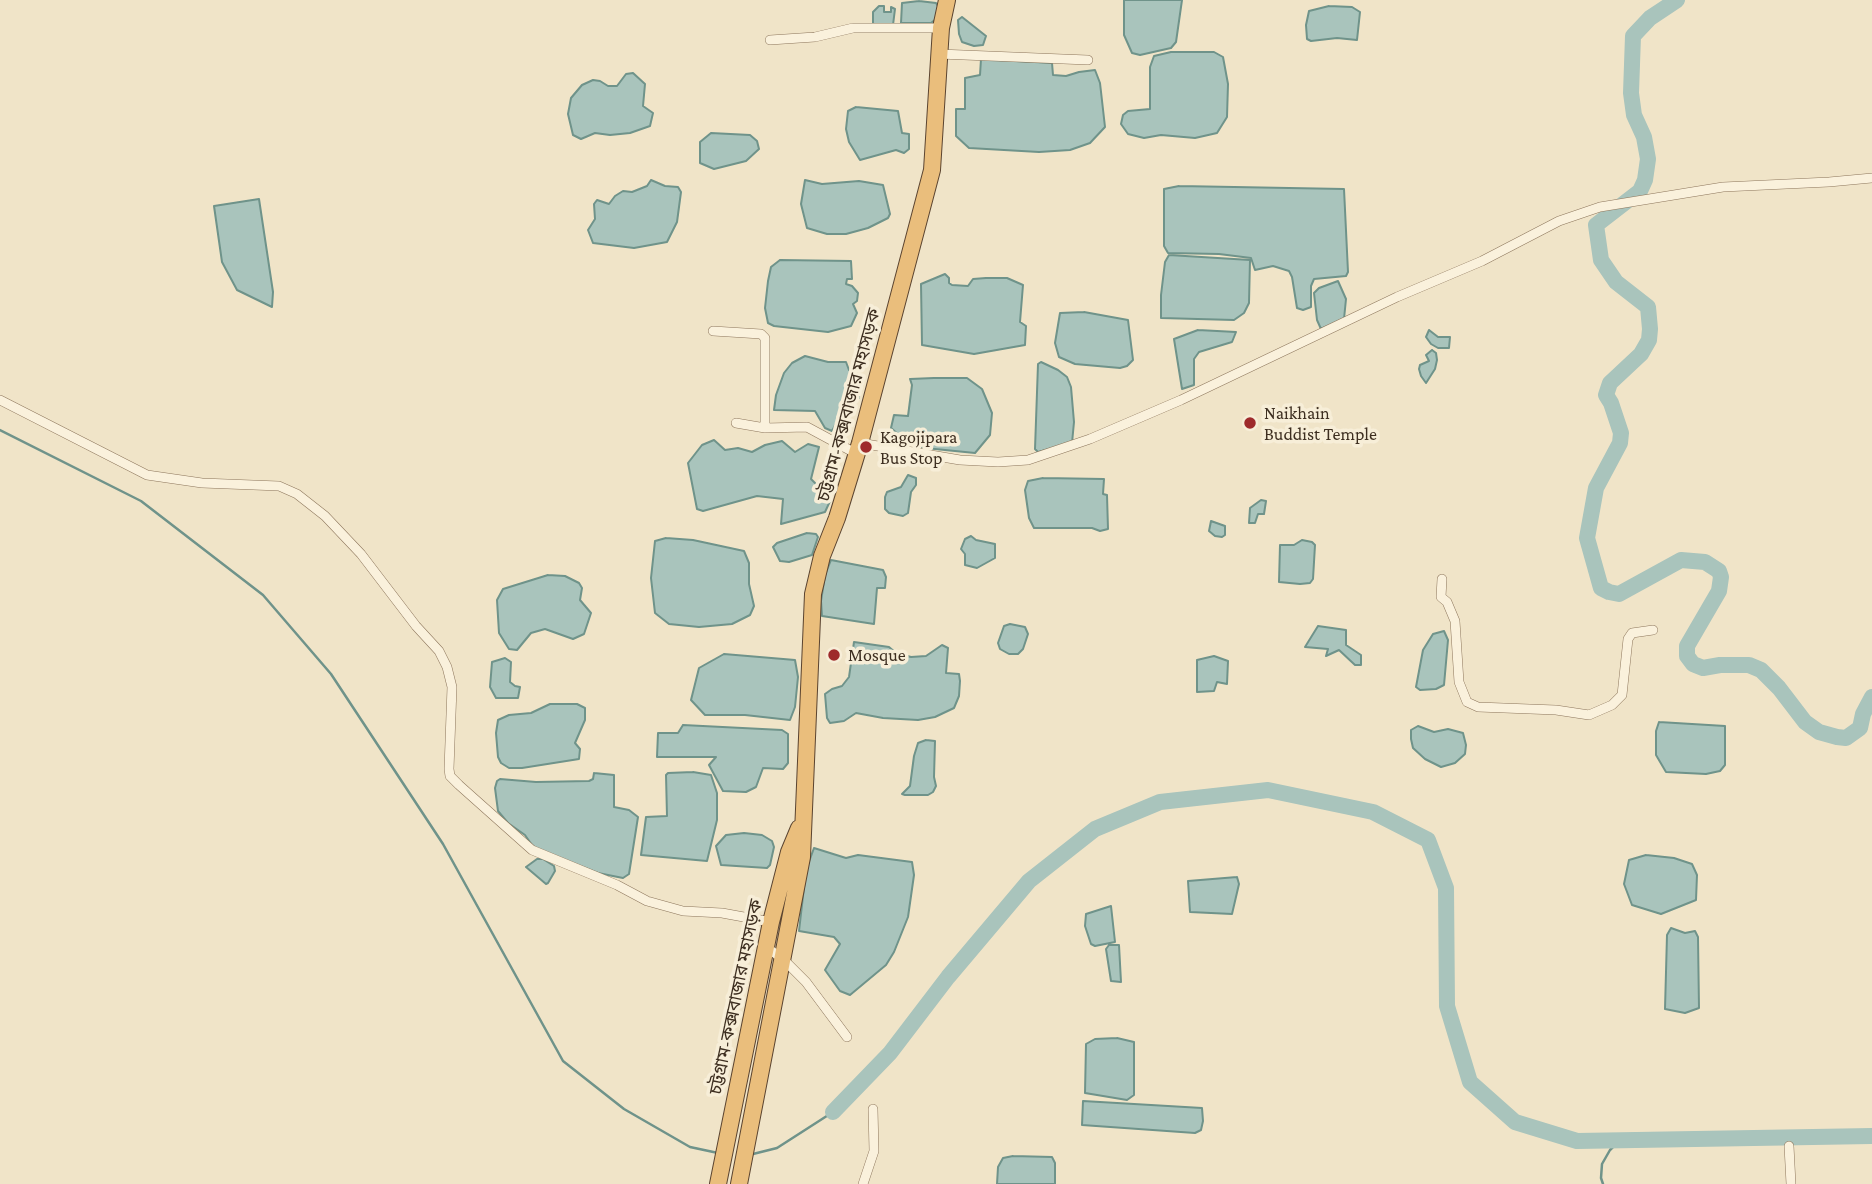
<!DOCTYPE html>
<meta charset="utf-8">
<style>
body{margin:0}
canvas{display:block;background:#f0e4c8}
</style>
<canvas width="1872" height="1184"></canvas>
<script>
const context = document.querySelector('canvas').getContext('2d');
context.lineJoin = 'round';
function paint(path, color) {
  context.fillStyle = color;
  context.fill(path, 'evenodd');
}
function poly(rows) {
  const path = new Path2D();
  for (const r of rows) {
    path.moveTo(r[0], r[1]);
    for (let i = 2; i < r.length; i += 2) path.lineTo(r[i], r[i + 1]);
  }
  return path;
}
function trace(path, color, width, dash) {
  context.strokeStyle = color;
  context.lineWidth = width;
  context.lineCap = dash ? 'butt' : 'round';
  context.setLineDash(dash || []);
  context.stroke(path);
}
function write(font, color, halo, rows, align = 'center') {
  context.font = font + ' "Crimson Pro","Noto Sans Bengali",serif';
  context.lineWidth = 7;
  context.setLineDash([]);
  context.textBaseline = 'middle';
  context.strokeStyle = halo;
  context.fillStyle = color;
  for (const [text, x, y, turn = 0] of rows) {
    context.save();
    context.translate(x, y);
    context.rotate((+turn || 0) * Math.PI / 180);
    context.textAlign = isNaN(turn) ? turn : align;
    if (halo) context.strokeText(text, 0, 0);
    context.fillText(text, 0, 0);
    context.restore();
  }
}
const water = poly([
 [1124,0,1182,0,1176,42,1171,48,1140,55,1132,53,1124,35,1124,0],
 [919,1,936,3,939,8,936,19,931,23,901,23,902,3,919,1],
 [879,6,884,6,884,12,891,12,891,7,895,9,893,25,873,27,873,12,879,6],
 [1329,6,1352,7,1360,12,1357,40,1337,38,1311,41,1307,39,1306,25,1309,11,1329,6],
 [962,17,986,36,983,45,974,46,962,42,959,34,958,20,962,17],
 [1171,52,1214,52,1223,57,1228,84,1227,117,1217,133,1195,138,1161,135,1144,138,1128,134,1121,124,1123,115,1128,111,1150,109,1150,67,1154,56,1171,52],
 [981,59,1052,63,1053,75,1066,76,1079,72,1095,70,1100,83,1105,127,1090,143,1070,150,1039,152,969,148,956,136,956,109,965,109,965,78,980,75,981,59],
 [633,73,645,84,643,106,653,113,650,126,630,133,610,135,595,133,581,139,573,135,568,114,571,98,582,85,593,80,600,81,608,86,617,86,626,74,633,73],
 [856,107,898,111,902,133,909,134,909,149,904,153,896,150,860,160,849,142,846,129,848,111,856,107],
 [711,133,750,135,757,141,759,149,746,161,714,169,700,163,700,142,711,133],
 [651,180,665,186,678,187,681,192,677,222,667,242,634,248,593,243,588,230,595,219,594,204,597,200,609,204,615,196,623,191,632,192,647,186,651,180],
 [805,180,822,184,859,181,883,185,890,214,888,218,868,228,846,234,827,234,807,228,801,204,805,180],
 [1179,186,1344,189,1348,272,1346,276,1314,279,1311,286,1311,307,1303,310,1297,308,1292,277,1289,271,1273,266,1255,270,1251,258,1219,254,1168,253,1164,246,1164,189,1179,186],
 [259,199,273,292,272,307,237,290,222,262,214,206,259,199],
 [1169,255,1250,260,1249,303,1244,313,1234,320,1161,318,1161,295,1165,262,1169,255],
 [780,260,851,261,852,279,847,279,846,284,852,286,858,293,857,301,853,304,857,313,851,326,828,332,774,326,768,323,765,308,768,281,771,267,780,260],
 [945,274,949,278,949,283,952,285,968,286,973,279,986,278,1007,278,1023,285,1020,322,1026,326,1025,345,974,354,922,345,921,284,945,274],
 [1338,281,1346,299,1344,319,1321,329,1317,320,1314,293,1319,288,1338,281],
 [1084,312,1128,320,1133,360,1127,366,1120,368,1075,364,1059,357,1055,343,1060,313,1084,312],
 [1198,330,1236,332,1232,342,1199,352,1194,359,1194,385,1182,389,1174,339,1198,330],
 [1429,330,1438,337,1450,337,1449,348,1438,348,1431,344,1426,337,1429,330],
 [1432,350,1436,353,1437,360,1435,369,1426,383,1421,376,1419,369,1420,365,1429,361,1426,355,1432,350],
 [805,356,828,362,846,362,849,370,858,374,859,398,846,405,832,431,825,428,815,411,774,410,776,395,784,373,792,363,805,356],
 [1041,362,1058,370,1067,377,1071,387,1074,422,1072,443,1038,452,1035,449,1038,364,1041,362],
 [934,378,967,378,982,389,992,413,990,435,975,453,925,448,909,444,891,428,894,415,908,416,912,385,910,379,934,378],
 [714,440,725,450,738,448,752,452,765,445,782,441,795,452,808,444,819,447,811,479,831,499,825,512,781,524,783,499,757,496,703,511,697,509,688,463,702,445,714,440],
 [908,475,916,478,916,485,911,492,908,513,903,516,889,513,885,509,885,497,887,492,901,487,908,475],
 [1043,478,1104,479,1103,494,1107,495,1108,529,1100,531,1092,528,1034,528,1029,518,1025,490,1028,481,1043,478],
 [1261,500,1266,501,1264,514,1258,514,1255,523,1249,523,1250,508,1261,500],
 [1211,521,1225,526,1225,535,1222,537,1215,536,1209,531,1211,521],
 [807,533,816,534,818,537,812,555,789,562,780,561,773,547,777,543,807,533],
 [971,536,976,540,995,544,995,558,977,568,965,565,965,554,961,549,965,539,971,536],
 [666,538,693,540,744,551,749,563,749,584,754,606,750,615,732,624,699,627,669,624,655,613,651,578,655,541,666,538],
 [1302,540,1312,542,1315,545,1313,579,1310,583,1300,584,1279,582,1280,545,1294,545,1302,540],
 [831,560,883,570,886,577,885,588,877,588,874,624,822,616,821,601,825,575,831,560],
 [548,575,565,576,579,583,582,588,580,600,591,613,584,634,573,639,545,629,531,633,517,650,509,649,499,633,497,600,503,589,548,575],
 [1010,624,1025,627,1028,634,1023,649,1018,654,1009,654,1000,649,998,643,1004,626,1010,624],
 [1318,626,1346,630,1346,645,1361,655,1361,665,1355,665,1339,650,1326,656,1328,649,1305,647,1318,626],
 [1444,631,1448,640,1444,685,1436,689,1420,690,1416,687,1423,650,1433,634,1444,631],
 [854,642,889,647,896,653,911,657,926,656,942,645,948,648,946,673,959,674,960,681,959,696,954,708,935,717,918,720,883,718,856,713,844,721,830,723,827,718,825,694,832,689,842,686,849,677,854,642],
 [724,654,795,660,798,677,795,707,790,720,745,715,705,715,691,700,699,668,724,654],
 [1214,656,1228,661,1227,684,1217,682,1214,691,1197,692,1197,660,1214,656],
 [505,658,511,662,510,682,515,686,520,687,518,698,496,698,490,687,492,662,505,658],
 [550,704,577,704,585,708,585,720,575,743,580,749,579,759,522,768,509,768,501,763,498,757,496,733,498,720,509,715,531,713,550,704],
 [1659,722,1725,726,1725,765,1720,771,1706,774,1666,772,1656,755,1656,731,1659,722],
 [683,725,782,730,788,734,788,763,783,769,763,768,756,787,746,792,723,791,709,765,716,757,657,757,658,733,678,733,683,725],
 [1418,726,1434,732,1448,729,1463,733,1466,745,1465,754,1455,763,1441,767,1425,759,1413,748,1411,739,1411,730,1418,726],
 [926,740,935,741,934,777,936,786,933,792,928,795,905,795,902,794,910,786,914,756,918,743,926,740],
 [693,772,711,775,717,793,717,820,707,861,641,855,646,817,667,816,666,775,668,773,693,772],
 [594,773,614,775,614,807,629,810,638,817,629,874,623,878,598,873,534,848,525,835,508,823,498,811,495,788,497,781,500,779,536,782,589,781,593,779,594,773],
 [744,833,762,835,772,841,774,847,770,865,767,868,721,865,716,846,726,835,744,833],
 [814,848,846,858,858,855,912,862,914,875,908,917,894,952,886,965,850,995,840,991,825,970,840,944,834,937,799,931,806,870,814,848],
 [1646,855,1674,858,1692,864,1697,875,1696,900,1661,914,1632,905,1624,884,1629,860,1646,855],
 [537,859,543,859,554,866,555,871,548,883,546,884,526,867,537,859],
 [1237,877,1239,884,1232,914,1190,912,1188,881,1237,877],
 [1111,906,1115,942,1095,946,1091,944,1085,926,1086,914,1111,906],
 [1671,928,1685,933,1695,931,1698,937,1699,1008,1685,1013,1665,1009,1667,935,1671,928],
 [1109,945,1119,945,1121,982,1111,981,1106,949,1109,945],
 [1117,1038,1134,1042,1134,1095,1127,1100,1085,1093,1086,1044,1095,1039,1117,1038],
 [1083,1101,1202,1108,1203,1121,1201,1130,1195,1133,1082,1125,1083,1101],
 [1013,1156,1052,1157,1055,1163,1055,1184,997,1184,998,1167,1003,1158,1013,1156]
]);
paint(water, '#a9c4bc');
trace(water, '#6f938a', 2);
trace(poly([
 [0,430,141,501,263,595,331,674,443,844,563,1061,624,1109,690,1147,718,1153],
 [749,1155,777,1148,833,1112],
 [1603,1184,1601,1178,1602,1164,1610,1150,1620,1140]
]), '#6f938a', 2.5);
trace(poly([
 [1677,0,1650,18,1633,36,1631,93,1634,115,1644,137,1648,159,1645,180,1640,191,1596,225,1601,260,1616,282,1648,307,1650,329,1649,340,1641,354,1610,383,1606,395,1611,403,1621,433,1620,443,1596,488,1587,538,1601,588,1609,592,1619,594,1681,560,1705,562,1719,571,1721,577,1719,591,1687,646,1687,656,1693,664,1703,668,1720,665,1749,665,1761,670,1779,688,1805,722,1819,732,1837,737,1846,738,1860,728,1863,714,1872,697],
 [833,1112,890,1053,948,977,1029,881,1095,829,1160,802,1268,790,1373,812,1428,840,1446,888,1447,1006,1470,1082,1515,1122,1577,1141,1872,1136]
]), '#a9c4bc', 16);
const minor = poly([
 [770,40,815,37,853,28,941,28],
 [939,54,1088,60],
 [713,331,761,334,765,338,765,428],
 [0,400,147,475,202,483,279,486,297,494,325,516,361,554,416,626,439,651,447,667,452,687,449,769,450,776,459,785,532,850,617,885,647,901,683,911,722,913,771,922],
 [736,423,765,428,807,427,857,454],
 [860,443,960,460,998,462,1028,460,1090,439,1181,400,1397,297,1482,261,1559,221,1600,207,1723,187,1829,182,1872,178],
 [1442,579,1441,597,1447,602,1455,621,1459,682,1467,702,1478,707,1556,710,1589,715,1612,705,1622,695,1628,639,1632,633,1653,630],
 [766,947,783,959,806,982,847,1037],
 [1789,1146,1791,1184],
 [863,1184,874,1151,873,1109]
]);
const trunk = poly([
 [718,1184,771,922,789,852,799,828],
 [739,1184,802,857,813,594,822,556,837,518,860,443,932,170,941,28,947,0]
]);
trace(minor, '#8d765c', 10);
trace(trunk, '#5b4430', 18);
trace(minor, '#faf1dc', 9);
trace(trunk, '#eabe7c', 16);
for (const [x, y, r, color] of [
 [1250,423,7,"#9e2a2b"],
 [866,447,7,"#9e2a2b"],
 [834,655,7,"#9e2a2b"]
]) {
  const dot = new Path2D();
  dot.arc(x, y, r, 0, 2 * Math.PI);
  context.fillStyle = color;
  context.fill(dot);
  trace(dot, '#f7eed8', 2.5);
}
write('18px', '#3d2e20', '#f7eed8', [
 ["চট্টগ্রাম-কক্সবাজার মহাসড়ক",849,405,-75],
 ["চট্টগ্রাম-কক্সবাজার মহাসড়ক",736,997,-78]
]);
write('18px', '#3d2e20', '#f7eed8', [
 ["Naikhain",1264,413],
 ["Buddist Temple",1264,434],
 ["Kagojipara",880,437],
 ["Bus Stop",880,458],
 ["Mosque",848,655]
], 'left');
</script>
